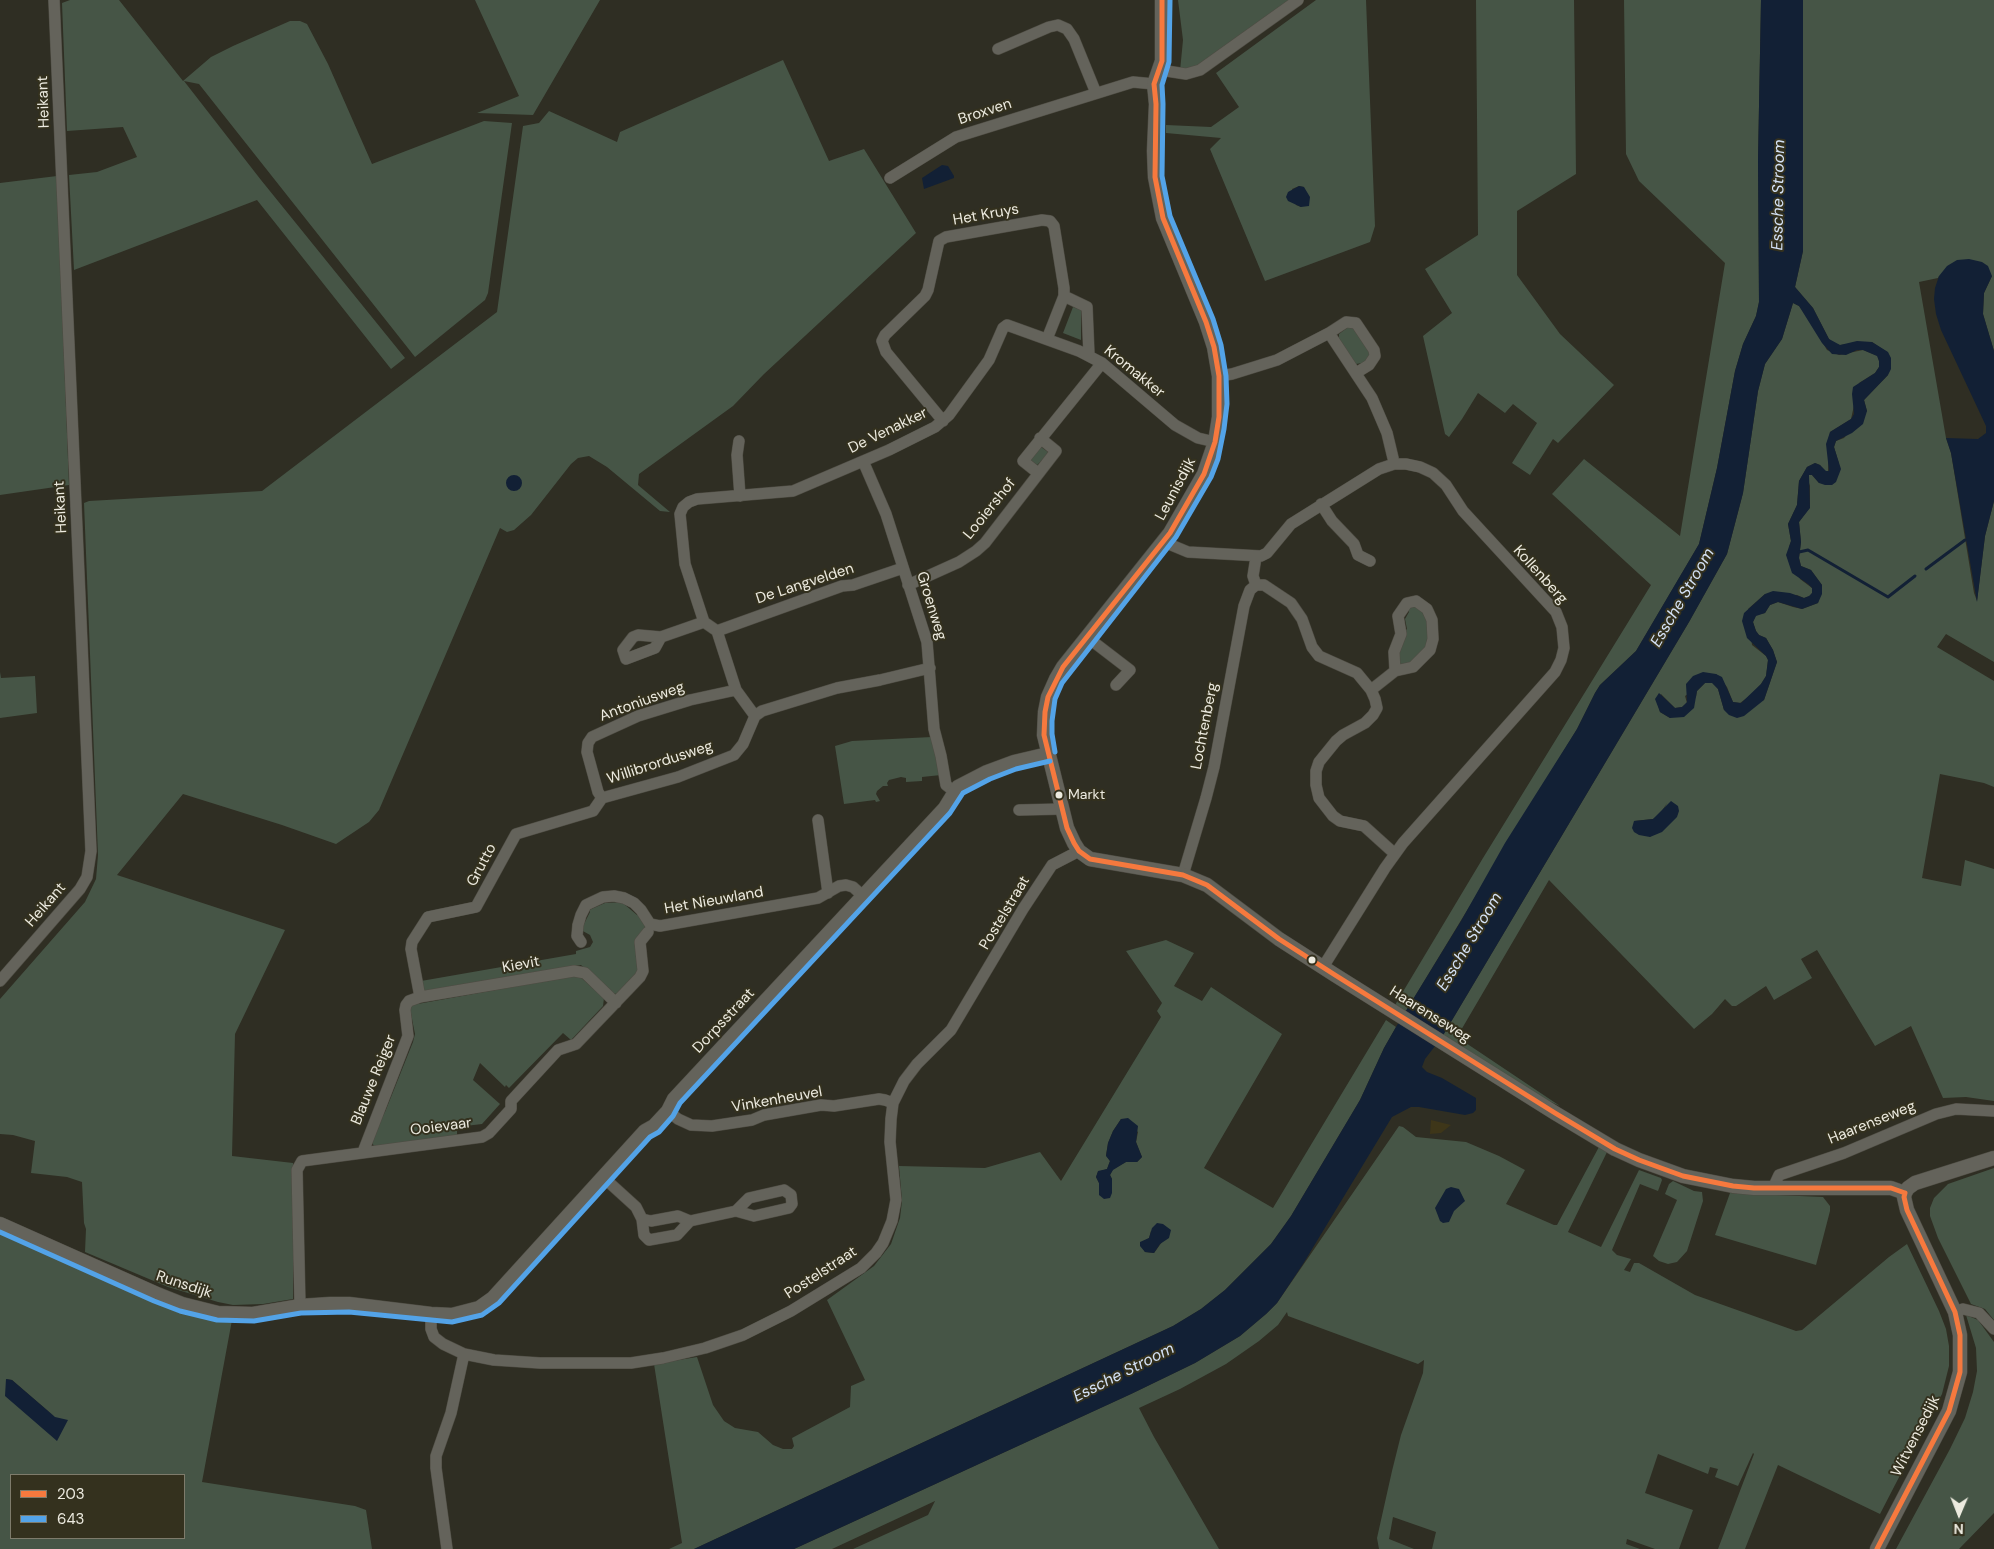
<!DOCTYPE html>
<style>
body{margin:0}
#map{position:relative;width:1994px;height:1549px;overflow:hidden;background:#2f2e23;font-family:"DM Sans",sans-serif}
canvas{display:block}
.legend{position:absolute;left:10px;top:1474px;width:175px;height:65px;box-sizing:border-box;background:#34311e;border:1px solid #7e7b6b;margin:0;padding:6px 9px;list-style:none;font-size:15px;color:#eceadf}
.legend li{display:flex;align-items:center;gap:10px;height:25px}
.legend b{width:25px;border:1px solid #7e7b6b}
.north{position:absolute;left:1934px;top:1489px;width:50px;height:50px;-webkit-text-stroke:4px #34311e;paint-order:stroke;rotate:181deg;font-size:14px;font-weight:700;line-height:20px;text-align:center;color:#eceadf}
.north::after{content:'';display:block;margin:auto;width:18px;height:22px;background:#eceadf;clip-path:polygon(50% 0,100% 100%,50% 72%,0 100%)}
</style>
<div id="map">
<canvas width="1994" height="1549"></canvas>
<ul class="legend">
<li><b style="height:6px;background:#f6793e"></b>203</li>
<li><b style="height:6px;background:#53a3e8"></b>643</li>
</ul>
<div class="north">N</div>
</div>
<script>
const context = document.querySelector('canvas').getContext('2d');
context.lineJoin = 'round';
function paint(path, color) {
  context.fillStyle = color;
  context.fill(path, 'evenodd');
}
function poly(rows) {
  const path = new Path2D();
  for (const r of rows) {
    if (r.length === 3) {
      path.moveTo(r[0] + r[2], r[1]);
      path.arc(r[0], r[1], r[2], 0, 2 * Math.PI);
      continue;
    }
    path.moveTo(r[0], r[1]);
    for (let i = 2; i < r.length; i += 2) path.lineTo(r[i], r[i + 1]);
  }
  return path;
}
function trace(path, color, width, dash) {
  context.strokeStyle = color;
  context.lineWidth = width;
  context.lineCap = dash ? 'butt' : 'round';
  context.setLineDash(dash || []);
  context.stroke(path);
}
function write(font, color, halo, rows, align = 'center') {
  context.font = font + ' "DM Sans",sans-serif';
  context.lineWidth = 4;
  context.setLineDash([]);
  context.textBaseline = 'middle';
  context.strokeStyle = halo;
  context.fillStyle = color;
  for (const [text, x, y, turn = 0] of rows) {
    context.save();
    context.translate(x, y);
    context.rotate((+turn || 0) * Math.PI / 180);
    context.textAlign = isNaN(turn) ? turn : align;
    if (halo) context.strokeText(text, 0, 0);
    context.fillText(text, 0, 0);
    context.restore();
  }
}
paint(poly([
 [70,0,119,0,183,81,211,57,233,46,290,21,300,21,307,24,328,64,372,164,484,121,512,123,488,293,485,300,415,357,199,84,184,81,261,180,405,358,391,369,257,200,74,270,69,175,97,172,137,157,123,127,67,131,62,3],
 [475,0,600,0,533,115,477,113,519,96],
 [1178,0,1290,0,1197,67,1180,71,1183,40],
 [1316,0,1366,0,1375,226,1370,242,1265,281,1210,149,1221,138,1166,133,1166,125,1211,127,1239,107,1216,73],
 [1299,186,1304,187,1301,207,1296,205,1292,189],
 [1476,0,1574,0,1576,174,1517,211,1517,275,1560,334,1614,385,1558,443,1553,439,1530,475,1512,463,1537,423,1513,404,1505,413,1478,393,1462,419,1449,437,1445,434,1423,336,1452,313,1425,269,1478,235],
 [1624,0,1761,0,1758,160,1759,302,1756,316,1743,344,1735,371,1717,468,1699,544,1636,651,1600,685,1595,693,1577,729,1406,1011,1395,1005,1483,858,1651,585,1552,494,1584,459,1680,536,1725,263,1639,181,1626,154],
 [1803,0,1994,0,1994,351,1983,314,1984,293,1992,276,1939,276,1938,278,1919,282,1946,438,1951,453,1974,593,1977,601,1985,536,1994,501,1994,662,1946,634,1937,647,1994,681,1994,787,1984,783,1940,774,1922,878,1961,886,1965,860,1994,869,1994,1101,1966,1097,1943,1098,1911,1026,1875,1046,1817,950,1801,959,1812,978,1774,1000,1766,986,1736,1006,1732,1006,1725,999,1712,1014,1694,1029,1549,880,1457,1037,1560,1106,1535,1095,1442,1037,1689,622,1727,554,1743,493,1758,391,1765,364,1782,339,1793,303,1799,306,1805,313,1827,350,1839,355,1863,350,1878,356,1879,361,1879,367,1875,373,1859,383,1851,419,1830,432,1828,471,1826,472,1820,465,1815,463,1807,467,1799,481,1797,505,1788,524,1791,541,1789,547,1800,579,1812,588,1812,593,1810,596,1804,598,1797,595,1765,594,1748,609,1752,645,1766,656,1768,660,1766,676,1761,684,1751,695,1740,703,1733,702,1727,687,1716,674,1685,696,1687,703,1682,707,1675,708,1661,694,1657,701,1660,712,1670,718,1696,697,1697,691,1705,683,1712,682,1718,689,1724,710,1764,700,1777,662,1773,650,1766,638,1759,635,1756,631,1753,622,1756,615,1765,613,1770,605,1778,602,1793,607,1802,609,1818,603,1822,585,1811,570,1801,566,1799,558,1801,542,1799,522,1810,507,1810,486,1808,480,1809,474,1812,475,1819,483,1839,464,1834,447,1836,441,1844,438,1867,411,1864,400,1888,375,1887,352,1872,342,1840,345,1835,344,1829,339,1813,308,1795,287,1803,251],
 [1667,803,1650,837,1634,821,1653,819,1660,814],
 [783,60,829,161,864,149,916,233,764,374,733,406,639,474,638,485,670,512,660,511,607,467,589,456,578,458,571,464,531,515,514,530,507,532,500,528,379,810,369,822,336,844,282,825,183,794,117,875,285,930,235,1034,232,1156,293,1163,293,1299,263,1304,233,1305,218,1302,168,1287,85,1252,86,1229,84,1223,82,1182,67,1177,31,1173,35,1141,13,1135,0,1134,0,999,85,902,96,879,98,855,84,503,89,501,262,491,497,312,523,126,539,123,549,111,617,142,620,132],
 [57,176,69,485,0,495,0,183],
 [1073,307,1081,310,1081,340,1063,333],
 [1347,328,1353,328,1370,352,1368,359,1362,363,1356,364,1339,340,1339,334],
 [1041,447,1048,452,1048,455,1037,465,1030,460],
 [1412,604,1421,609,1429,623,1426,648,1420,657,1404,665,1399,664,1397,659,1405,631,1407,629,1405,619,1409,612,1407,608],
 [0,672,1,678,35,676,37,713,0,718],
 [932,737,941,775,922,777,922,781,906,782,906,778,901,777,889,780,887,783,888,786,883,786,877,791,876,794,880,801,876,802,875,800,844,804,835,746,852,741],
 [624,902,624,904,637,915,639,915,645,926,639,972,617,994,610,993,581,965,429,993,424,990,421,981,576,954,576,951,590,947,593,942,590,935,581,930,590,912,589,910,605,903],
 [1166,940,1194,953,1174,986,1202,1001,1211,987,1282,1034,1204,1168,1273,1208,1386,1020,1396,1027,1384,1048,1360,1100,1291,1216,1271,1244,1225,1290,1201,1309,1173,1326,694,1549,669,1549,682,1543,654,1364,697,1357,713,1405,724,1421,735,1428,758,1432,773,1445,783,1449,792,1449,794,1446,792,1438,850,1407,851,1386,865,1380,827,1300,874,1266,891,1244,900,1218,902,1201,899,1166,985,1168,1040,1152,1061,1181,1161,1017,1157,1011,1162,1003,1126,951],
 [1121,1119,1138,1132,1136,1142,1142,1157,1137,1162,1126,1162,1113,1169,1110,1175,1112,1179,1112,1193,1099,1190,1099,1183,1096,1177,1098,1172,1107,1169,1110,1161,1106,1155,1108,1143,1113,1131],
 [1151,1231,1162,1242,1154,1253,1145,1252,1143,1248,1144,1241,1149,1238],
 [578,975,604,998,603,1006,571,1040,563,1033,509,1088,506,1085,505,1087,480,1063,473,1080,500,1104,482,1124,457,1127,457,1136,374,1146,370,1139,385,1112,413,1042,415,1034,410,1009,412,1005],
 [1399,1126,1403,1127,1416,1137,1466,1142,1499,1156,1525,1170,1506,1204,1554,1225,1557,1225,1600,1145,1608,1150,1568,1232,1601,1247,1639,1170,1661,1178,1662,1180,1658,1191,1640,1184,1612,1250,1617,1255,1631,1259,1624,1270,1630,1272,1634,1263,1639,1263,1695,1295,1796,1331,1802,1330,1889,1257,1907,1244,1939,1311,1946,1329,1949,1346,1949,1366,1942,1394,1880,1514,1778,1465,1745,1549,1718,1549,1754,1454,1753,1453,1738,1486,1715,1477,1718,1469,1710,1467,1708,1474,1658,1454,1645,1493,1693,1510,1679,1549,1655,1549,1627,1539,1626,1544,1640,1549,1432,1549,1436,1532,1393,1517,1389,1539,1414,1549,1379,1549,1377,1538,1392,1471,1401,1435,1423,1373,1424,1360,1418,1364,1288,1316,1287,1312,1278,1325,1259,1341,1226,1364,1180,1389,1139,1408,1154,1437,1219,1549,853,1549,928,1515,935,1501,832,1549,794,1549,1131,1394,1195,1363,1240,1336,1266,1314,1277,1303],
 [1994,1168,1994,1320,1985,1309,1971,1304,1938,1238,1930,1216,1930,1208,1934,1198,1948,1184],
 [1673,1181,1694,1191,1702,1192,1703,1201,1687,1251,1677,1262,1668,1264,1659,1261,1653,1256,1677,1200,1665,1194,1669,1184],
 [1730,1193,1823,1197,1830,1206,1830,1211,1816,1265,1715,1235],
 [0,1229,147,1297,195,1314,232,1320,202,1482,355,1506,366,1510,372,1549,0,1549],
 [6,1379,12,1380,55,1417],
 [11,1475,184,1475,184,1538,11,1538],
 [1966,1315,1978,1320,1994,1342,1994,1513,1959,1549,1896,1549,1950,1449,1965,1418,1973,1392,1977,1371,1976,1348]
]), '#465546');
paint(poly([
 [1431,1120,1451,1125,1441,1133,1430,1134]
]), '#3e3619');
paint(poly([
 [1761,0,1803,0,1803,251,1795,287,1813,308,1829,339,1840,345,1857,341,1872,342,1888,352,1891,358,1891,369,1888,375,1864,400,1867,411,1863,424,1852,433,1836,441,1834,447,1841,469,1836,482,1832,485,1825,485,1819,483,1812,475,1809,475,1810,508,1799,522,1801,542,1799,558,1801,566,1811,570,1822,585,1822,594,1818,603,1802,609,1778,602,1770,605,1765,613,1756,616,1753,622,1756,631,1759,635,1766,638,1773,650,1777,662,1764,700,1744,716,1737,718,1729,715,1724,710,1718,689,1712,683,1705,683,1697,691,1694,708,1684,717,1670,718,1660,712,1655,699,1659,693,1675,708,1682,707,1687,702,1686,684,1693,676,1703,672,1716,674,1722,677,1733,702,1741,703,1761,684,1766,676,1768,660,1766,656,1747,638,1742,621,1744,613,1765,594,1773,591,1790,593,1804,598,1809,596,1812,593,1812,588,1808,584,1792,573,1786,555,1791,541,1788,524,1797,505,1799,481,1807,467,1815,463,1820,465,1826,471,1829,471,1826,444,1830,432,1851,419,1854,414,1852,394,1853,387,1875,373,1879,367,1879,361,1877,356,1863,350,1857,350,1846,355,1832,354,1822,343,1799,306,1793,303,1782,339,1765,364,1758,391,1743,493,1727,554,1689,622,1442,1037,1425,1059,1422,1067,1427,1072,1442,1078,1476,1098,1476,1110,1473,1113,1465,1115,1419,1107,1411,1107,1392,1117,1303,1264,1277,1303,1266,1314,1240,1336,1195,1363,1131,1394,794,1549,694,1549,1173,1326,1201,1309,1225,1290,1271,1244,1291,1216,1360,1100,1384,1048,1396,1027,1461,921,1505,843,1577,729,1595,693,1600,685,1636,651,1699,544,1717,468,1735,371,1743,344,1756,316,1759,302,1758,160],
 [942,165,948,166,954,176,954,178,924,189,922,178],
 [1299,186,1304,187,1310,197,1309,206,1301,207,1288,201,1286,197,1288,192],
 [1969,259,1982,262,1988,266,1992,276,1984,293,1983,314,1994,351,1994,501,1985,536,1977,602,1951,453,1946,438,1978,439,1986,433,1986,426,1941,330,1936,314,1934,299,1935,288,1939,276,1947,266,1957,260],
 [514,483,8],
 [1671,801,1678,806,1679,811,1677,817,1662,832,1650,837,1639,835,1634,832,1632,828,1634,821,1653,819],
 [1128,1118,1138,1126,1136,1142,1142,1157,1137,1162,1126,1162,1113,1170,1110,1175,1112,1179,1112,1193,1110,1198,1104,1199,1099,1195,1099,1183,1096,1177,1098,1171,1107,1169,1110,1161,1106,1156,1108,1143,1113,1131,1121,1119],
 [1451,1187,1459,1189,1465,1201,1454,1211,1449,1222,1443,1223,1440,1221,1435,1208,1446,1189],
 [1157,1223,1163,1224,1171,1230,1169,1238,1160,1244,1154,1253,1145,1252,1140,1246,1140,1242,1149,1238,1152,1228],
 [6,1379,12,1380,55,1417,68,1420,57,1441,5,1396]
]), '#122035');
trace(poly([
 [1799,552,1808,550,1888,597,1915,576],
 [1926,569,1965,540]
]), '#122035', 3);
const minor = poly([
 [998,49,1049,27,1058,25,1067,29,1074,39,1096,93],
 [1160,70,1186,74,1200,70,1298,0],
 [890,178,956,137,1133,82,1154,84],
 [1064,296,1087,307,1089,355],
 [1329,333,1346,322,1356,323,1374,350,1375,356,1369,365,1356,373],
 [1219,376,1232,374,1277,360,1329,333,1372,398,1387,433,1393,458],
 [943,421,886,352,882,341,885,335,925,296,928,290,939,241,946,237,1042,220,1050,221,1054,226,1064,288,1064,296,1047,339],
 [739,441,737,455,740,496],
 [863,461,886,514,927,642,934,729,941,756,946,785,955,792],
 [1038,473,1023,461,1102,363],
 [1321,504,1332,521,1354,544,1358,555,1370,561],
 [1164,542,1188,552,1261,556,1267,553,1291,524,1379,469,1394,464,1406,464,1420,467,1433,473,1446,485,1463,511,1556,612,1562,627,1564,648,1561,660,1555,672,1403,843,1385,868,1323,967],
 [908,585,959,562,976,551,985,543,1056,451,1040,438],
 [1256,585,1264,585,1291,603,1302,619,1312,647,1319,656,1357,673,1371,690,1375,699,1377,708,1373,715,1365,723,1343,735,1336,741,1319,762,1316,771,1316,785,1319,798,1333,816,1340,821,1364,826,1395,854],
 [1256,585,1253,576,1256,557],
 [717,631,842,586,853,585,903,568],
 [661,637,655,648,626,659,623,650,633,637,638,635,661,637,704,622],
 [1087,637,1130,670,1116,685],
 [1371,690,1395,671,1394,652,1401,634,1398,616,1407,603,1416,601,1427,609,1432,620,1433,639,1430,650,1413,667,1395,671],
 [755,716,736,690,717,631,704,622,685,564,680,514,683,507,689,502,697,499,793,491,889,450,935,427,949,415,989,360,1003,328,1007,325,1079,351,1102,363,1175,425,1198,438,1215,442],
 [602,798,598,792,587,752,588,743,592,737,638,716,690,700,736,690],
 [1019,810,1062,809],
 [818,820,828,893],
 [1183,875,1206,798,1214,767,1244,606,1250,590,1256,585],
 [581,942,577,936,578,925,581,915,586,905,603,897,614,896,624,898,634,903,641,910,650,924,660,926,818,898,839,886,846,885,853,887,863,896],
 [0,981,80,889,87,877,91,851,54,0],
 [420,997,411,949,412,942,428,917,476,907,516,834,593,811,602,798,678,777,734,755,743,744,755,716,762,711,837,688,880,680,930,668],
 [668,1111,678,1119,691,1125,712,1126,752,1120,764,1115,821,1105,834,1106,879,1099,885,1100,893,1103],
 [363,1152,408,1036,405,1010,406,1005,409,1001,420,997,574,971,585,973,616,1003],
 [603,1177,636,1207,642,1219,651,1221,678,1216,690,1221,736,1211,754,1216,789,1208,792,1204,791,1195,784,1190,749,1198,736,1211],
 [1773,1188,1779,1175,1844,1153,1936,1114,1956,1109,1994,1111],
 [642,1219,644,1235,649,1240,677,1235,690,1221],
 [300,1306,297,1170,302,1161,482,1137,489,1133,511,1109,511,1101,558,1050,576,1044,640,977,643,971,640,942,648,932],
 [1955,1312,1963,1309,1979,1313,1994,1329],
 [431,1314,431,1329,434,1337,443,1344,464,1354,494,1360,540,1363,631,1363,663,1358,705,1348,743,1335,791,1311,861,1268,876,1253,883,1243,892,1221,896,1200,890,1142,891,1119,893,1103,904,1081,917,1064,951,1030,1023,909,1052,865,1079,851],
 [447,1549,436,1468,436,1456,451,1413,464,1354]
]);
const tertiary = poly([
 [1162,0,1162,61,1154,84,1156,104,1154,151,1155,177,1163,218,1206,322,1214,347,1219,376,1219,417,1215,442,1204,474,1170,533,1063,667,1056,679,1048,697,1045,712,1044,735,1067,828,1074,843,1079,851,1090,859,1183,875,1207,885,1279,939,1335,975,1555,1113,1615,1149,1639,1160,1683,1176,1733,1186,1754,1188,1891,1188,1905,1193],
 [1905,1193,1908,1188,1915,1183,1994,1158],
 [0,1224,157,1294,182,1304,218,1313,253,1314,300,1306,330,1304,349,1304,431,1314,452,1315,479,1308,493,1298,645,1131,654,1126,668,1111,674,1099,945,808,958,787,987,772,1014,762,1048,754],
 [1877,1549,1949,1411,1960,1372,1960,1335,1955,1312,1907,1210,1904,1197,1905,1193]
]);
trace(minor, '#4e4c43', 12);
trace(tertiary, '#4e4c43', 15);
trace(minor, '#64635b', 11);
trace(tertiary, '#64635b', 14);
trace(poly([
 [1162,0,1162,61,1154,84,1156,104,1155,177,1163,218,1206,322,1214,347,1219,376,1219,417,1215,442,1204,474,1170,533,1063,667,1048,697,1045,712,1044,735,1067,828,1074,843,1079,851,1090,859,1183,875,1207,885,1279,939,1335,975,1555,1113,1615,1149,1639,1160,1683,1176,1733,1186,1754,1188,1891,1188,1905,1193],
 [1877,1549,1949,1411,1960,1372,1960,1335,1955,1312,1907,1210,1904,1197,1905,1193]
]), '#f6793e', 5);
trace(poly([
 [1055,752,1052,734,1052,721,1055,699,1062,683,1176,537,1211,477,1218,459,1224,429,1227,404,1226,376,1221,345,1213,319,1170,216,1162,176,1163,104,1162,85,1169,62,1170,0],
 [0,1232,154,1301,180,1311,217,1320,254,1321,301,1313,349,1312,452,1322,482,1315,499,1303,650,1137,659,1132,673,1116,680,1103,950,813,963,793,990,779,1016,769,1050,761]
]), '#53a3e8', 5);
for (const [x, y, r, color] of [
 [1059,795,4.5,"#eceadf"],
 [1312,960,4.5,"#eceadf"]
]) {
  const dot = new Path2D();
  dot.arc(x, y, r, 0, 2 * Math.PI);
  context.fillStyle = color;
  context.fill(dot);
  trace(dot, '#34311e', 2);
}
write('14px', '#eceadf', '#34311e', [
 ["Markt",1068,795]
], 'left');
write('15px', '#eceadf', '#34311e', [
 ["Heikant",44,102,-92],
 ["Broxven",985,112,-18],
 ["Het Kruys",986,215,-10],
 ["Kromakker",1134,372,39],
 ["De Venakker",888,431,-26],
 ["Leunisdijk",1176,489,-62],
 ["Heikant",61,507,-93],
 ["Looiershof",990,509,-51],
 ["Kollenberg",1540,575,48],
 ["De Langvelden",805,584,-18],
 ["Groenweg",931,606,73],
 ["Antoniusweg",642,702,-20],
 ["Lochtenberg",1205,726,-79],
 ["Willibrordusweg",660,763,-18],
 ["Grutto",482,865,-62],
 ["Het Nieuwland",714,901,-10],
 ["Heikant",46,905,-49],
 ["Postelstraat",1005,913,-59],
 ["Kievit",521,965,-10],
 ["Haarenseweg",1430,1015,32],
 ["Dorpsstraat",724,1021,-47],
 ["Blauwe Reiger",374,1080,-68],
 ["Vinkenheuvel",777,1100,-10],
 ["Haarenseweg",1872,1123,-22],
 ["Ooievaar",441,1127,-7],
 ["Postelstraat",821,1273,-33],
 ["Runsdijk",184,1285,18],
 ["Witvensedijk",1916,1436,-63]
]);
write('italic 16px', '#d4e2f7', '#34311e', [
 ["Essche Stroom",1779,195,-89],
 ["Essche Stroom",1683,598,-60],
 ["Essche Stroom",1470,942,-59],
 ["Essche Stroom",1124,1373,-27]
]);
</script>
